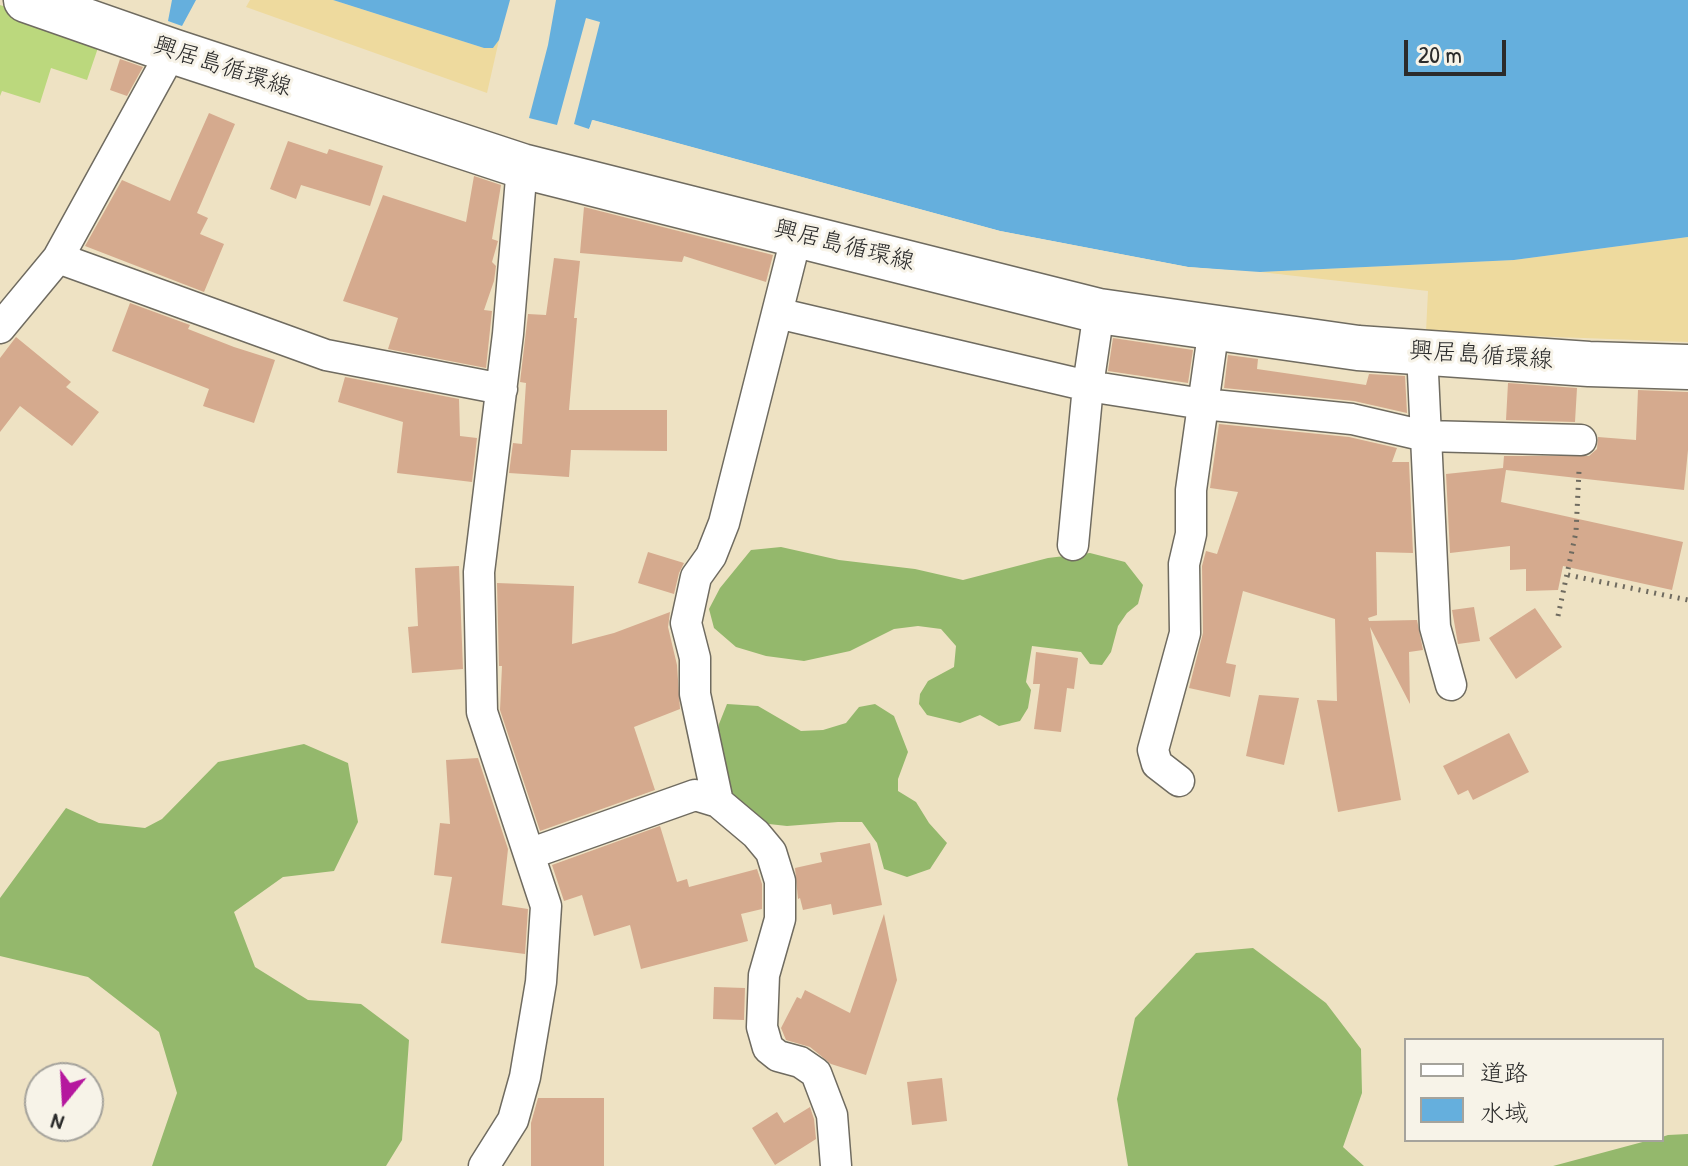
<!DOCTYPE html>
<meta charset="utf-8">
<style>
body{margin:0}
#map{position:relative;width:1688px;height:1166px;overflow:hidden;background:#eee2c3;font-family:"Patrick Hand","Klee One",sans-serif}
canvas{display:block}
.legend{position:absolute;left:1404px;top:1038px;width:260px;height:104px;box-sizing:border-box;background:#f7f3e8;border:2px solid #a5a39c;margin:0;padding:10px 14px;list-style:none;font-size:24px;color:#2b2b2b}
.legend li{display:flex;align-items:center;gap:16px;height:40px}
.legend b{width:40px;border:2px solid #a5a39c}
.north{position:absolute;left:24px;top:1062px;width:80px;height:80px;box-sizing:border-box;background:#f7f3e8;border:2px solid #a5a39c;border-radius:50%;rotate:198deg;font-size:22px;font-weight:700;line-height:32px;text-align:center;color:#2b2b2b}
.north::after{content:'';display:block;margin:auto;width:28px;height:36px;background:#b5179e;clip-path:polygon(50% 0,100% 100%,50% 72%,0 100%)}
.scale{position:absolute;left:1404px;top:40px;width:102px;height:36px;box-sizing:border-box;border:4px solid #2b2b2b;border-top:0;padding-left:10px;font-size:24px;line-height:28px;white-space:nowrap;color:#2b2b2b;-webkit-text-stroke:6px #f7f3e8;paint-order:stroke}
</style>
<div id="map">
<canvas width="1688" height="1166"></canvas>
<ul class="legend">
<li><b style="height:10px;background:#fff"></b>道路</li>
<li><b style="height:22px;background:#65afdd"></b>水域</li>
</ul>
<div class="north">N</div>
<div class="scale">20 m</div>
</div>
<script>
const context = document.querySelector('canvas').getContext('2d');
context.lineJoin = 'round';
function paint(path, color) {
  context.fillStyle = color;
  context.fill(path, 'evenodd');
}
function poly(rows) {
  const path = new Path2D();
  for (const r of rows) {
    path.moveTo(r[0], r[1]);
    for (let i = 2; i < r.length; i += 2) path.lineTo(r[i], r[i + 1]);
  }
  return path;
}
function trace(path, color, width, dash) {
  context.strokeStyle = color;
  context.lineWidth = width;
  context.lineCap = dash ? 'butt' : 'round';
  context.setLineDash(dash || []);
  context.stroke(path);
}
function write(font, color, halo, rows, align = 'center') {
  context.font = font + ' "Patrick Hand","Klee One",sans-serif';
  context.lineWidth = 6;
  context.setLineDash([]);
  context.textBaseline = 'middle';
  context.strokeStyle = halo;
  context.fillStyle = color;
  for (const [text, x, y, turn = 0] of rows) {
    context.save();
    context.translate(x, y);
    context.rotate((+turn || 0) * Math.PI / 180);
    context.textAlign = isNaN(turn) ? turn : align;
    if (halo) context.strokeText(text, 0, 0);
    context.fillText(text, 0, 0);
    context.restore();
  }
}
paint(poly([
 [0,5,101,39,87,80,51,68,40,103,2,91,0,96]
]), '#bbd87d');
paint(poly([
 [781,547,839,560,915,569,963,580,1048,558,1090,553,1125,562,1143,585,1138,604,1127,613,1118,626,1111,652,1102,665,1090,664,1081,652,1032,646,1026,682,1031,690,1028,708,1020,721,999,726,980,715,960,723,927,715,919,704,920,694,928,681,954,667,956,646,941,629,918,626,894,629,850,651,804,661,766,656,736,647,714,628,709,609,720,588,751,550],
 [727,704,758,706,801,731,823,730,846,723,859,707,875,704,894,716,908,752,898,779,898,791,916,802,929,823,947,843,930,869,907,877,884,869,877,843,862,822,838,822,787,826,769,824,752,814,733,795,718,748,719,724],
 [304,744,348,763,358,822,334,871,283,877,234,912,255,967,308,1000,361,1004,409,1040,402,1140,386,1166,152,1166,177,1093,159,1032,88,977,0,956,0,898,66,808,99,823,145,828,162,819,218,762],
 [1253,948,1326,1003,1361,1049,1362,1093,1343,1147,1364,1166,1128,1166,1117,1099,1135,1018,1196,953],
 [1688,1134,1688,1166,1553,1166,1650,1140,1662,1140,1662,1137,1668,1135]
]), '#94b86c');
paint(poly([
 [250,0,333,0,484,48,493,48,499,40,487,93,246,7],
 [1688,237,1688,342,1426,332,1428,291,1260,272,1514,260]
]), '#eeda9e');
paint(poly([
 [172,0,196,0,182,26,168,21],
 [333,0,510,0,499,40,493,48,484,48],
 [556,0,1688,0,1688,237,1514,260,1260,272,1188,267,1000,231,593,120,589,129,574,124,600,22,586,18,557,125,529,118,548,45]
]), '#65afdd');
paint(poly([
 [592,120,1000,231,1188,267,1285,275,1260,276,1188,271,1000,235,595,124,592,131,588,133]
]), '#eee2c3');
paint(poly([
 [120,59,143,67,127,96,110,90],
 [209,113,235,124,197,213,208,218,200,234,224,244,204,292,85,246,122,180,170,201],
 [288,141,327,154,329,149,383,166,370,206,301,185,296,199,270,189],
 [474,176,501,185,492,239,498,241,492,262,496,266,494,281,484,310,492,311,486,368,388,349,398,318,343,301,383,195,466,222],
 [584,207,773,255,766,282,684,256,682,262,580,253],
 [554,258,580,261,574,318,577,318,569,410,667,410,667,451,571,450,569,477,509,473,513,443,522,444,526,383,520,382,528,314,546,315],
 [130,303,190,325,188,329,234,347,275,360,254,423,203,406,209,389,112,351],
 [16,337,71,382,66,387,99,412,72,446,20,406,0,432,0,358],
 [1113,338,1193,350,1188,383,1108,371],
 [1228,355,1258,359,1257,369,1366,385,1369,374,1405,376,1407,413,1354,401,1224,388],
 [345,377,459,399,460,436,477,438,472,482,397,473,403,422,338,402],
 [1508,383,1577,388,1575,422,1506,420],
 [1638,390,1688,392,1688,450,1684,490,1506,470,1501,502,1683,542,1672,590,1563,566,1558,590,1526,591,1526,569,1510,570,1510,546,1450,553,1446,474,1503,468,1504,456,1589,456,1597,449,1598,437,1636,440],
 [1219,424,1349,437,1397,448,1392,462,1409,462,1413,553,1376,552,1377,615,1368,618,1369,621,1417,620,1423,650,1409,652,1410,704,1370,627,1401,800,1338,812,1317,700,1337,701,1335,619,1243,591,1226,663,1236,665,1230,697,1189,688,1203,633,1202,566,1206,551,1217,554,1238,492,1210,488],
 [648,552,684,563,679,573,674,594,638,583],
 [459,566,463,669,412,673,408,627,418,626,415,568],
 [497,583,574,586,572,644,614,633,670,612,668,627,677,665,680,709,634,727,655,790,540,831,500,710,502,666,499,666],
 [1474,607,1480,641,1458,644,1452,610],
 [1535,608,1562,647,1516,679,1489,638],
 [1036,652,1078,658,1074,689,1067,688,1061,732,1034,729,1040,684,1033,684],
 [1259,695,1299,698,1284,765,1246,756],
 [1509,733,1529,772,1473,800,1468,790,1458,795,1443,766],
 [478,758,508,849,502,905,528,909,525,954,441,943,452,877,434,875,440,823,450,824,446,760],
 [660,826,677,882,687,879,689,887,757,869,762,884,762,909,741,914,748,941,641,969,630,925,594,936,582,895,564,901,552,865],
 [870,843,882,905,833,915,831,904,803,910,800,898,798,899,795,868,822,862,820,853],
 [884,914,897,980,866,1075,831,1064,810,1047,786,1040,781,1028,797,997,801,999,805,990,850,1013],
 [714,987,745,988,744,1020,713,1019],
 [942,1078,947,1121,912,1125,907,1082],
 [538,1098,604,1098,604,1166,531,1166,531,1123],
 [810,1107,814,1119,816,1139,775,1165,752,1128,777,1112,784,1123]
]), '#d5aa8e');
const street = poly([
 [58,258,326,355,502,389],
 [777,313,1088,386,1203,404,1352,419,1425,436,1581,440],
 [0,328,58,258,172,51],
 [1422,352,1435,627,1451,685],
 [1073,545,1088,386,1099,311],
 [1179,781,1157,764,1153,750,1185,633,1184,564,1191,534,1191,490,1214,327],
 [718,802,695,694,695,658,686,623,696,577,711,556,724,523,797,234],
 [529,854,695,795,718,802,756,834,771,852,780,881,780,919,764,975,762,1027,768,1048,778,1056,800,1062,816,1073,832,1115,836,1166],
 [484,1166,513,1120,525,1077,541,982,546,906,482,712,479,572,508,334,522,166]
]);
const secondary = poly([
 [26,0,172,51,522,166,1099,311,1358,348,1589,364,1688,367]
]);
trace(street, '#6f6b60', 33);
trace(secondary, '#6f6b60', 47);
trace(poly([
 [1568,575,1688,600],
 [1558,616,1576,532,1579,471]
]), '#6f6b60', 5, [2, 6]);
trace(street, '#fff', 30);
trace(secondary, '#fff', 44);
write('24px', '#2b2b2b', '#f7f3e8', [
 ["興居島循環線",222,67,18],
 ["興居島循環線",844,246,14],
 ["興居島循環線",1481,356,4]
]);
</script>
